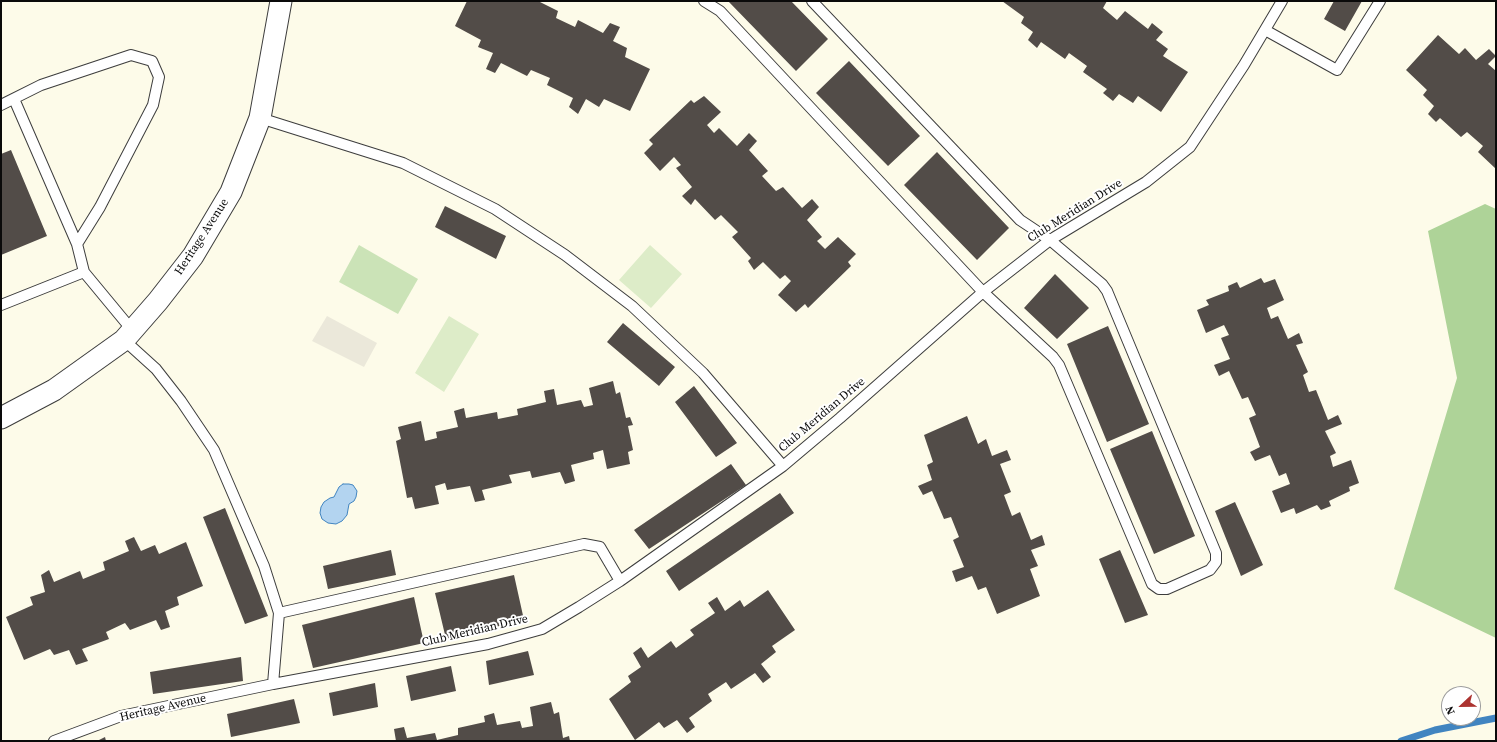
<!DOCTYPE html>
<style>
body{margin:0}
#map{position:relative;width:1497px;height:742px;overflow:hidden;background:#fdfbe9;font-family:"Source Serif 4",serif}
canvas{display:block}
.frame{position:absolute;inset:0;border:2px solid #0a0a0a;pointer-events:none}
.north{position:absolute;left:1441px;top:686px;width:40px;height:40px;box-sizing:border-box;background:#fff;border:1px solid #9d9d9d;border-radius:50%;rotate:248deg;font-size:11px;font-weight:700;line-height:16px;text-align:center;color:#0a0a0a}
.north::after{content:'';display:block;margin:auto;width:14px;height:18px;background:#ac3330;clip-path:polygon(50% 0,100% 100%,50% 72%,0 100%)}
</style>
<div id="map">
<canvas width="1497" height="742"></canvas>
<div class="frame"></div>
<div class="north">N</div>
</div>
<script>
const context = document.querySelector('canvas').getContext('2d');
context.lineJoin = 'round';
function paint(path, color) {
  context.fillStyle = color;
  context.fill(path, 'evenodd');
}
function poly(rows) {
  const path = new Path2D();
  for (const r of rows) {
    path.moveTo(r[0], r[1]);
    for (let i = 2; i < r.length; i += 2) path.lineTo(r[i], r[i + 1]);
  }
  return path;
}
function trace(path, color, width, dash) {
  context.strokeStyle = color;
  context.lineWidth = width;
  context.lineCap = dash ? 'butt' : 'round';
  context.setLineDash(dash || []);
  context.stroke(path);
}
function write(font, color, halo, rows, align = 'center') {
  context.font = font + ' "Source Serif 4",serif';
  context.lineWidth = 4;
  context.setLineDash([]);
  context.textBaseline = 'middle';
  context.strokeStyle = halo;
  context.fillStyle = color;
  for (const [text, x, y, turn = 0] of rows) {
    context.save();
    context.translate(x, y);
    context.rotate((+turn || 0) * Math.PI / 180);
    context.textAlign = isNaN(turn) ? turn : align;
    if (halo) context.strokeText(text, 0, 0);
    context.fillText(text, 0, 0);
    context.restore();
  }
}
paint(poly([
 [359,245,418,279,398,314,339,282]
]), '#cbe3b7');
paint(poly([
 [1485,204,1496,209,1496,638,1394,589,1457,378,1428,231]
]), '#aed398');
paint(poly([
 [650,245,682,274,651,308,619,280],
 [449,316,479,334,444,392,415,373]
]), '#ddecc8');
paint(poly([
 [327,316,377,343,364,367,312,341]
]), '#ebe8da');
const water = poly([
 [343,484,349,484,353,485,357,491,356,497,354,501,349,504,347,515,342,521,336,524,328,523,322,519,320,513,321,507,324,502,330,498,334,497,339,487,343,484]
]);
paint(water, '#b3d4f0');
trace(water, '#4184c0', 1);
trace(poly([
 [1401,741,1435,730,1496,718]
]), '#4184c0', 7);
paint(poly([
 [467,1,538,1,558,11,556,18,575,27,578,20,603,33,610,23,620,27,613,41,627,48,625,57,650,69,630,111,604,99,599,107,586,99,578,114,569,107,573,98,547,85,550,78,531,70,527,76,501,63,495,73,486,69,493,53,478,47,481,40,455,26],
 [728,1,791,1,828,39,796,71],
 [1002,1,1107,1,1103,8,1117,20,1125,11,1148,29,1152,23,1163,32,1156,40,1168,49,1163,56,1188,72,1161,112,1138,96,1133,103,1119,94,1113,101,1103,93,1107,89,1083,72,1087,66,1069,53,1065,59,1041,42,1037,48,1028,40,1033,32,1021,23,1024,17],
 [1334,1,1362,1,1345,31,1324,19],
 [1438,35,1459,54,1465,48,1476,60,1489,49,1496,56,1488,64,1496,71,1496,169,1478,152,1483,146,1467,132,1461,137,1440,118,1436,122,1428,114,1434,106,1423,95,1427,90,1406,70],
 [849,61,920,136,888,166,816,93],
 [704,96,721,112,707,125,714,133,719,128,737,146,749,133,757,141,749,150,768,171,762,176,776,191,783,187,802,208,812,199,819,207,807,220,822,237,817,241,825,249,838,237,856,254,848,262,851,266,808,308,805,304,796,312,778,295,791,281,785,275,780,279,763,262,754,270,748,261,751,258,732,237,738,232,721,215,715,220,695,199,691,205,682,196,692,187,676,168,681,165,674,157,660,171,644,153,653,144,649,140,691,100,694,103],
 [11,150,47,236,1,255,1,154],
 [937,152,1009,228,977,260,904,185],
 [445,206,506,236,496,259,435,227],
 [1055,274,1089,308,1057,339,1024,308],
 [1261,278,1264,283,1275,279,1284,300,1267,308,1271,319,1278,316,1288,339,1299,333,1303,343,1296,345,1308,372,1303,375,1309,392,1316,390,1328,420,1338,415,1342,424,1325,431,1336,453,1330,456,1333,467,1351,460,1359,483,1349,487,1350,491,1329,501,1331,506,1321,510,1317,505,1296,514,1294,508,1281,513,1272,491,1290,484,1286,473,1279,476,1270,455,1255,461,1250,452,1260,447,1249,418,1256,415,1248,397,1242,399,1229,371,1219,376,1214,365,1230,359,1221,338,1229,335,1224,325,1206,333,1197,310,1209,305,1206,300,1229,291,1228,286,1237,282,1240,288],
 [623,323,675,367,659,386,607,342],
 [1108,326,1149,424,1107,442,1067,344],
 [613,381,616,394,620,392,626,418,630,417,633,425,628,426,633,450,628,452,630,464,607,469,603,450,593,453,594,459,571,465,575,481,565,484,560,472,532,478,530,471,509,475,512,483,482,490,485,500,475,502,470,486,447,490,445,483,435,486,439,504,415,509,412,497,407,498,396,441,401,439,398,427,421,421,425,441,437,438,436,432,458,427,454,411,464,408,466,418,497,412,498,419,518,415,517,409,546,402,544,391,554,389,557,405,581,400,584,407,593,405,589,388],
 [694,386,737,443,716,457,675,402],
 [967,416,978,444,986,439,992,456,1007,450,1011,460,1000,464,1011,492,1004,495,1012,516,1020,512,1031,540,1042,535,1045,545,1031,550,1038,566,1030,569,1040,596,997,614,986,587,978,590,972,576,956,582,952,571,964,567,953,540,959,537,951,517,944,519,932,491,923,495,918,486,932,480,927,465,933,462,924,435],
 [1152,431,1195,536,1154,554,1110,449],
 [731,464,746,485,649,549,634,530],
 [780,493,794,513,679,591,666,571],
 [1235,502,1263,565,1241,576,1215,511],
 [225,508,268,616,245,624,203,517],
 [134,537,141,551,155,545,159,554,186,542,203,586,177,597,179,605,165,611,170,627,161,630,156,620,130,630,125,623,106,632,109,639,82,649,88,661,76,665,69,650,54,655,50,649,24,660,6,617,33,605,30,597,45,592,41,575,49,570,54,582,80,571,83,579,105,570,103,562,129,551,125,541],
 [391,550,396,575,328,589,323,566],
 [1120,550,1148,615,1125,623,1099,559],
 [514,575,524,620,446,639,435,593],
 [768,590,795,630,772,646,776,652,761,664,771,677,763,683,755,673,731,689,726,682,708,694,712,701,689,718,695,727,687,733,677,720,664,728,659,722,635,740,609,699,631,682,628,676,641,667,633,653,641,647,648,658,671,641,676,648,694,635,690,630,715,613,708,603,717,597,725,611,740,600,744,607],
 [414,597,424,643,313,668,302,625],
 [528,651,534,675,489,685,486,661],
 [241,657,243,681,153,694,150,672],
 [451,666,456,691,411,701,406,676],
 [375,683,378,707,333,716,329,693],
 [294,699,300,723,231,737,227,714],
 [551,702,554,714,559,712,563,738,569,736,570,741,396,741,394,729,404,727,407,738,435,733,437,740,458,735,458,728,485,722,484,716,494,713,497,725,520,721,522,728,533,726,530,707],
 [105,737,106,741,97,741]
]), '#524c48');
const service = poly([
 [704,1,720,11,983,292,1053,357,1059,365,1152,584,1159,589,1167,589,1210,570,1216,562,1216,553,1107,291,1102,284,1050,240,1020,220,812,1],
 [1265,30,1337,70,1380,1],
 [14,99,77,244],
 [1,105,41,85,131,55,152,61,159,77,153,105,100,207,77,244,84,272,132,330],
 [260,118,403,163,495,209,565,255,632,306,703,373,783,466],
 [1,305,84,272],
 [124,340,156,369,181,401,214,450,264,566,279,613,273,684],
 [279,613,584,544,600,547,620,581],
 [54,741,121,716,273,684,488,644,542,629,579,607,620,581,783,466,840,418,983,292,1050,240,1146,182,1190,147,1244,65,1282,1]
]);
const minor = poly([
 [1,418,54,390,124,340,158,301,193,256,231,192,260,118,281,1]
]);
trace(service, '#3d3d3d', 12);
trace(minor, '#3d3d3d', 23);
trace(service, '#fff', 10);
trace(minor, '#fff', 21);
write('12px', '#0a0a0a', '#fff', [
 ["Club Meridian Drive",1075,211,-32],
 ["Heritage Avenue",202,237,-57],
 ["Club Meridian Drive",822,415,-40],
 ["Club Meridian Drive",475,631,-13],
 ["Heritage Avenue",163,708,-13]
]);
</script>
